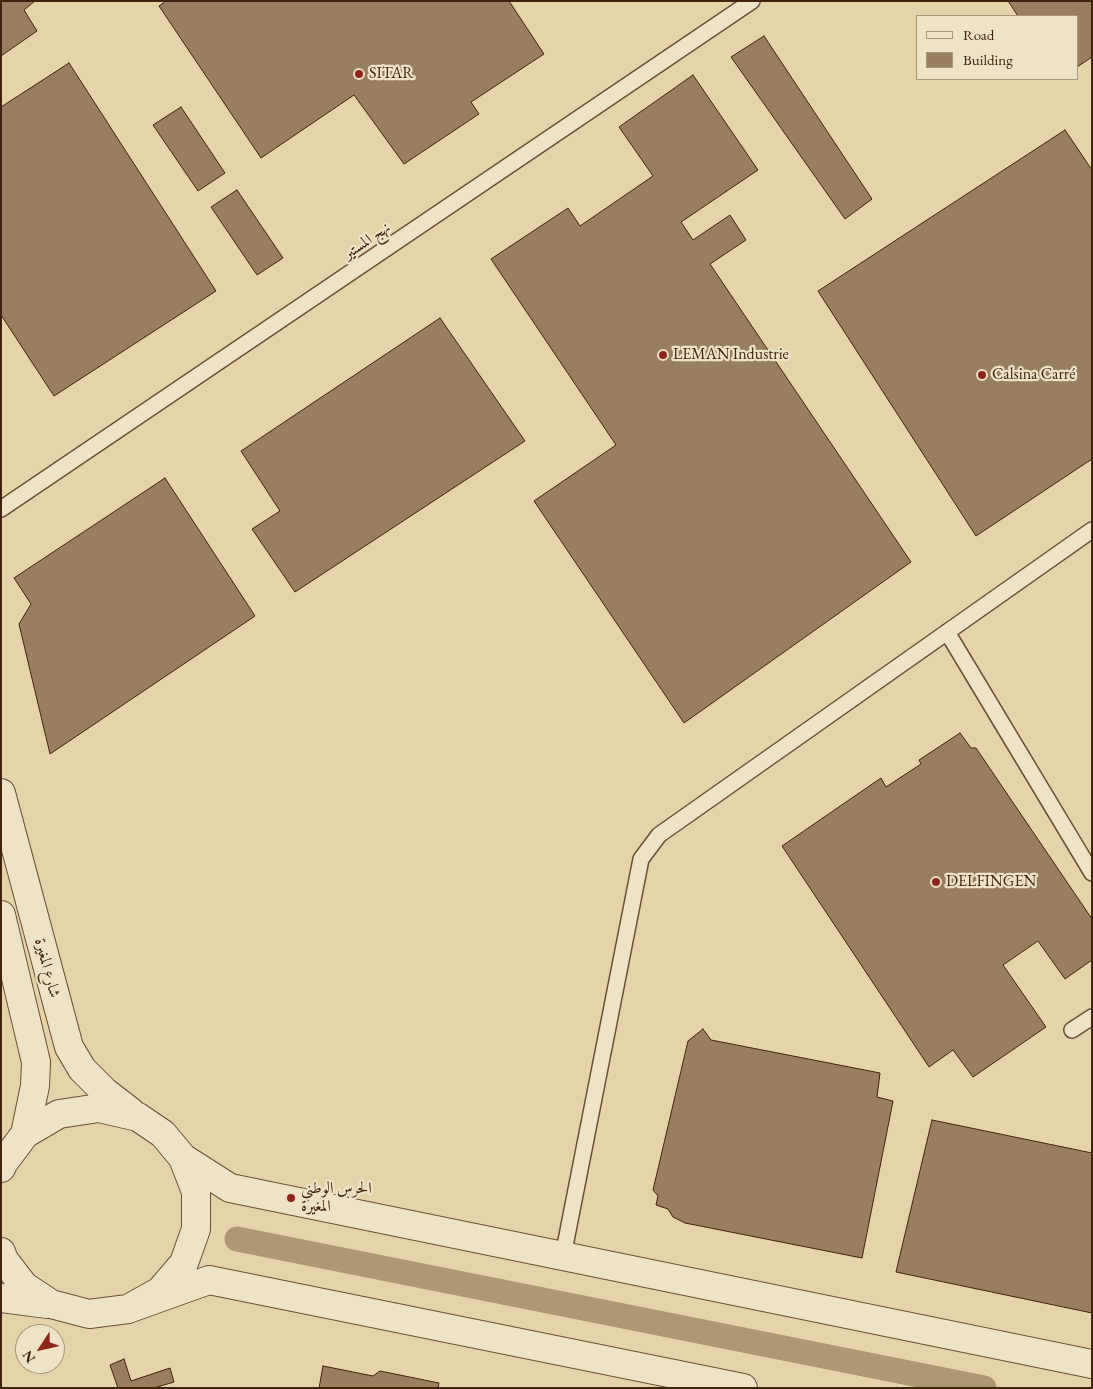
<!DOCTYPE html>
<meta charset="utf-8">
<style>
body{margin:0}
#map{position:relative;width:1093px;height:1389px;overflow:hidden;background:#e5d4a9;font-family:"EB Garamond",serif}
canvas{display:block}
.frame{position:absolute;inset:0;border:2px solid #42230e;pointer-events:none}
.legend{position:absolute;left:916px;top:15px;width:162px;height:65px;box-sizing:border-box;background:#eee3c7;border:1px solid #a9967d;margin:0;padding:6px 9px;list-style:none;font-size:15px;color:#42230e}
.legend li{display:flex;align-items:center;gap:10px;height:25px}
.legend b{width:25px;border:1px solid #a9967d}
.north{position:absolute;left:15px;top:1324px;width:50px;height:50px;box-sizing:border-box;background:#eee3c7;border:1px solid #a9967d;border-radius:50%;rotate:235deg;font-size:14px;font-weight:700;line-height:20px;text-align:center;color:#42230e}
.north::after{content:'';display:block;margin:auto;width:18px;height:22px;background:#8f2418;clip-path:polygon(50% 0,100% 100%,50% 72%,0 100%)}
</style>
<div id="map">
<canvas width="1093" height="1389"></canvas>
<div class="frame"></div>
<ul class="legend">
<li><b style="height:6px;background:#eee3c7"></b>Road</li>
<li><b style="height:14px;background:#977f5f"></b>Building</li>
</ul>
<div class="north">N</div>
</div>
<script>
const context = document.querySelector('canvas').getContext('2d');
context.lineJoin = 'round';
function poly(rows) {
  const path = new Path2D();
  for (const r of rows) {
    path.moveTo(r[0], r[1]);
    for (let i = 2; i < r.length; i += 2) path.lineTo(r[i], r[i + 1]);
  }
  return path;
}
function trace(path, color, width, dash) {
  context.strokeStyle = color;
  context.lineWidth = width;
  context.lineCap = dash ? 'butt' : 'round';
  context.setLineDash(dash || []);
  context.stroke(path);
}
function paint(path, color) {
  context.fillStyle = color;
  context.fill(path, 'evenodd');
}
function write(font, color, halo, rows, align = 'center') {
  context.font = font + ' "EB Garamond",Amiri,serif';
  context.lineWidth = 4.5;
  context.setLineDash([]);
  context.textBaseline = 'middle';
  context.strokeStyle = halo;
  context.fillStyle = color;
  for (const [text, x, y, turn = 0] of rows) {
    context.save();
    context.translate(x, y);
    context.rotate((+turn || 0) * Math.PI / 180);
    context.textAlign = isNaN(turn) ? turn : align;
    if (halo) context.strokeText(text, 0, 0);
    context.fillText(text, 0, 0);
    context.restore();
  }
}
trace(poly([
 [237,1239,984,1388]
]), '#ae9874', 25);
const building = poly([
 [1,1,35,1,24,10,37,31,1,56,1,1],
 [166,1,509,1,544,54,471,102,479,114,404,164,354,95,261,158,159,6,166,1],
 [1008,1,1092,1,1092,57,1077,67,1077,16,1018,16,1008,1],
 [764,36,872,199,845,219,731,57,764,36],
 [69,63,216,291,54,396,1,315,1,107,69,63],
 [693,75,758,170,681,222,693,240,730,215,746,240,710,264,911,562,684,723,534,501,616,445,491,259,568,208,580,226,653,176,619,127,693,75],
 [181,107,225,173,198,191,153,125,181,107],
 [1065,130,1092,170,1092,459,976,536,818,291,1065,130],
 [237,190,283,258,257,275,211,207,237,190],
 [440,318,525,441,295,592,252,529,280,511,241,451,440,318],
 [165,478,255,616,50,754,19,624,31,604,14,578,165,478],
 [960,733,971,748,976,748,1092,919,1092,960,1065,979,1038,941,1003,965,1046,1027,973,1077,953,1050,929,1067,782,846,881,778,886,787,921,764,919,760,960,733],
 [703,1029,711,1040,880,1073,877,1097,893,1101,862,1258,685,1223,673,1217,668,1209,656,1205,658,1196,653,1190,688,1041,703,1029],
 [932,1120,1092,1153,1092,1313,896,1272,932,1120],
 [124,1359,131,1381,170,1368,174,1382,154,1388,118,1388,110,1365,124,1359],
 [323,1366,373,1376,380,1371,439,1383,438,1388,319,1388,323,1366]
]);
paint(building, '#977f5f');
trace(building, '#42230e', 1);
const lane = poly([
 [1,509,752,1],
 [947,632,1092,873],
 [1072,1030,1092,1017],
 [563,1256,641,859,659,835,1092,530]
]);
const street = poly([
 [1,793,69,1047,82,1069,105,1092,131,1112],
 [1,915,36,1062,35,1086,25,1134],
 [183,1158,230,1188,1092,1364],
 [1,1168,4,1162,25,1134,59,1114,99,1108,138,1117,163,1134,183,1158,196,1192,196,1229,184,1263,160,1291,128,1309,89,1314,51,1304,24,1286,4,1260,1,1252],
 [1,1298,47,1304],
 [128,1309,209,1280,743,1388]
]);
trace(lane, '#6b4f35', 18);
trace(street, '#6b4f35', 30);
trace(lane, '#eee3c7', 15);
trace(street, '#eee3c7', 28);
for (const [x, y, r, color] of [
 [359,74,5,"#8f2418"],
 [663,355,5,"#8f2418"],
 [982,375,5,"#8f2418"],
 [936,882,5,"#8f2418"],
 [291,1198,5,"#8f2418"]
]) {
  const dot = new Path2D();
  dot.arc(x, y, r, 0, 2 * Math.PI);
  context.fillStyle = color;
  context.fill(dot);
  trace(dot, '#eee3c7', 2);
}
write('16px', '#42230e', '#eee3c7', [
 ["SITAR",369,74],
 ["LEMAN Industrie",673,355],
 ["Calsina Carré",992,375],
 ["DELFINGEN",946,882],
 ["الحرس الوطني",301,1189],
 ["المغيرة",301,1207]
], 'left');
write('16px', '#42230e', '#eee3c7', [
 ["نهج المستير",367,241,-34],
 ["شارع المغيرة",47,968,75]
]);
</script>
